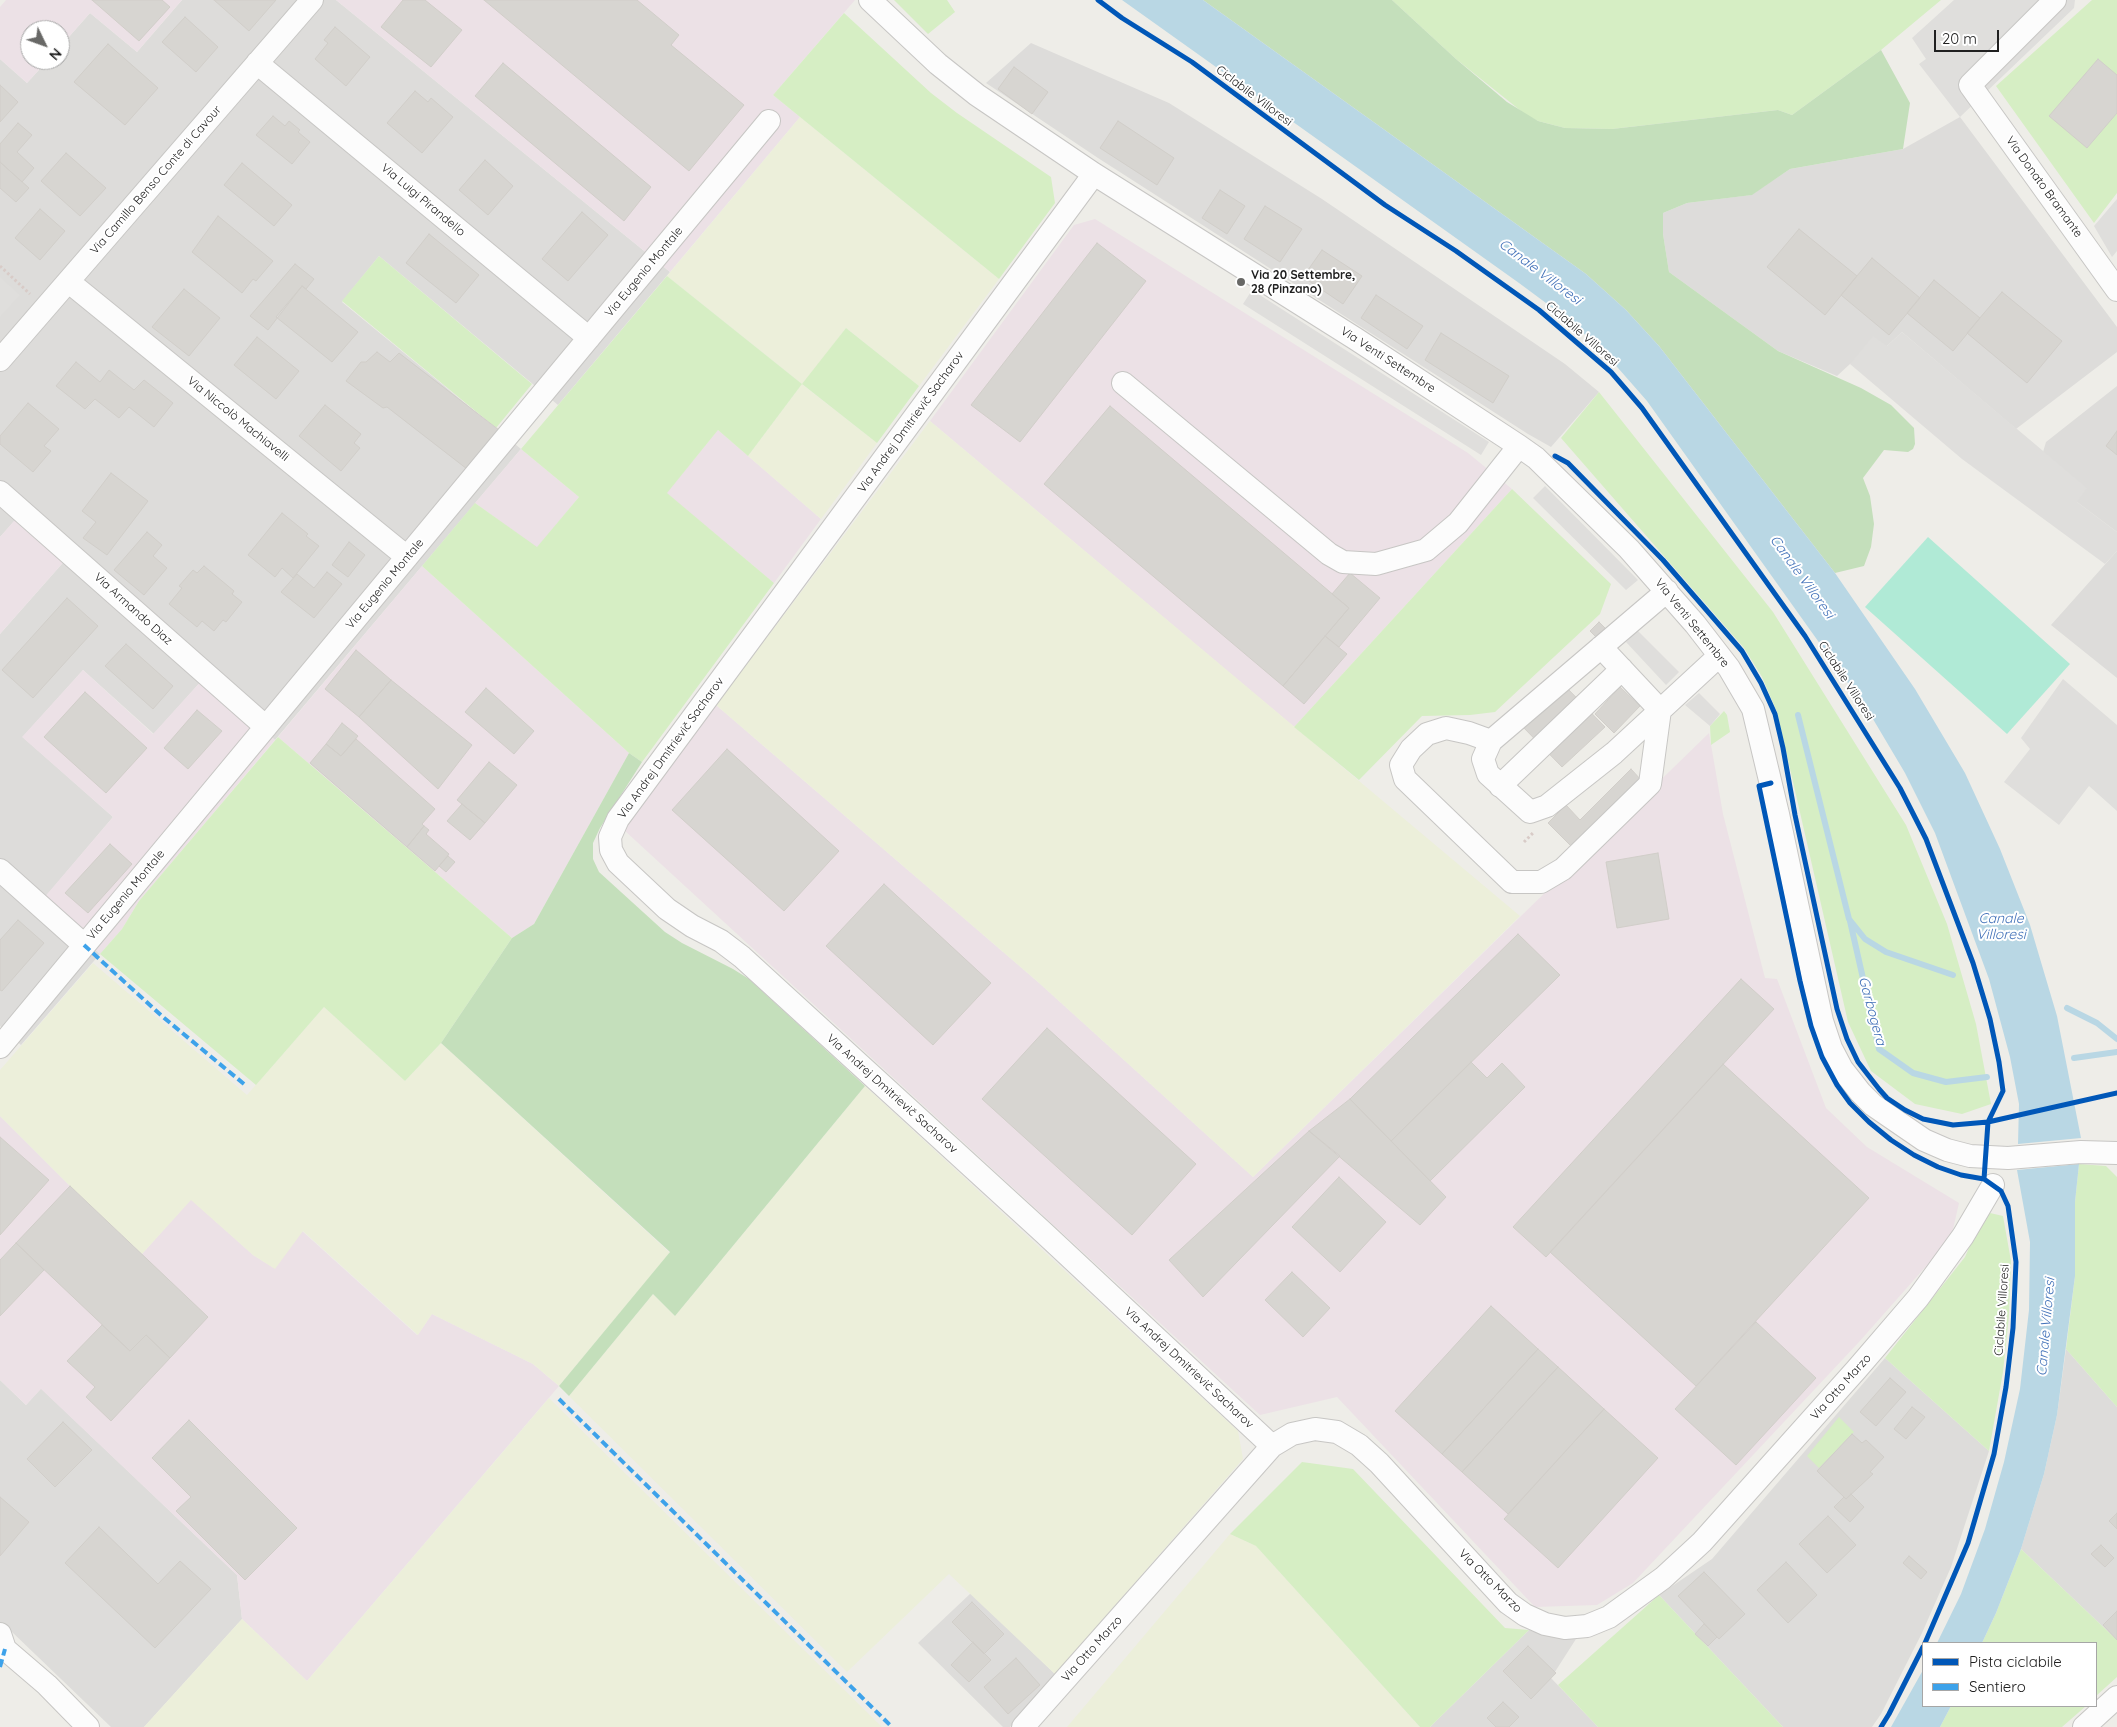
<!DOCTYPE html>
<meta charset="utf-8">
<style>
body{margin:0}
#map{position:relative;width:2117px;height:1727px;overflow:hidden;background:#eeede8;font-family:Quicksand,sans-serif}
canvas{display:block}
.legend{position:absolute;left:1922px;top:1642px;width:175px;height:65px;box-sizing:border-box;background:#fff;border:1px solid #a6a6a6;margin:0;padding:6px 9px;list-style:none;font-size:15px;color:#202020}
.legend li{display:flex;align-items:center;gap:10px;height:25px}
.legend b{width:25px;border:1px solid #a6a6a6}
.north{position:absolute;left:20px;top:20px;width:50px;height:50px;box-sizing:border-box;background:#fff;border:1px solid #a6a6a6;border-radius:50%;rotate:132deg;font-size:14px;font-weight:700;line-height:20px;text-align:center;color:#202020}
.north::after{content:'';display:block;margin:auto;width:18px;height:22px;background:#686866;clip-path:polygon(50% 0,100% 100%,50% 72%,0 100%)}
.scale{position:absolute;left:1934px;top:30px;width:65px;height:22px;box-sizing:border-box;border:2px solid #202020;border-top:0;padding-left:6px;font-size:15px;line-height:18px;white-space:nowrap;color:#202020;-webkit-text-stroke:4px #fff;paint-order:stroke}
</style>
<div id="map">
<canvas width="2117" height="1727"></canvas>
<ul class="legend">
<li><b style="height:6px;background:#0057b8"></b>Pista ciclabile</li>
<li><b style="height:6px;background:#3da2ea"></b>Sentiero</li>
</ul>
<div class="north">N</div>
<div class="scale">20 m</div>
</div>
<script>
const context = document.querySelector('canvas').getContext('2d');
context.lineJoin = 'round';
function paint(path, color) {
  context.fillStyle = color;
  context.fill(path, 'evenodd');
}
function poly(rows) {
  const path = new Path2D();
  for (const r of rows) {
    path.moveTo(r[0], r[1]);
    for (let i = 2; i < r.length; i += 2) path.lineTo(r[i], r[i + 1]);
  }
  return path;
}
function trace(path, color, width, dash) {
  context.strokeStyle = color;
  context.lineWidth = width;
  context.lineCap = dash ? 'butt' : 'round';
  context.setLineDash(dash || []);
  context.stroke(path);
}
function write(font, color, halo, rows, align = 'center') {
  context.font = font + ' Quicksand,sans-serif';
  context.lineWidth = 4;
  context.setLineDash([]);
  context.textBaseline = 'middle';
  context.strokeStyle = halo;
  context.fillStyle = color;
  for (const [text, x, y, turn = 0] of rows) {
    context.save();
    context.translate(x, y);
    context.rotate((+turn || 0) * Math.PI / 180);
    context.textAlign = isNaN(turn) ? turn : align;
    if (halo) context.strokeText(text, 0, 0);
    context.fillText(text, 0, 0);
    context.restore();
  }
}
paint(poly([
 [182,0,301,0,0,346,0,59,27,83,48,60,60,60,60,47,90,13,137,52],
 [315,0,336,0,670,272,558,405,379,256,342,302,521,449,275,740,204,678,154,734,83,670,23,737,113,817,43,900,100,954,21,1045,0,1026,0,634,68,557,20,515,0,537,0,362],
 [1031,43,1169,103,1322,199,1565,364,1599,392,1551,447,1528,434,1098,158,986,83],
 [1960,117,2117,327,2117,352,2016,429,1902,332,1887,346,1850,364,1837,376,1778,351,1669,272,1663,234,1663,213,1687,203,1751,195,1790,169,1903,149],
 [2117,386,2117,532,2077,502,2043,452,2046,442],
 [2117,551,2117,678,2051,625],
 [2066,1349,2117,1407,2117,1640,2021,1549,2044,1474,2057,1415],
 [1885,1358,1989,1451,1951,1567,1922,1633,1881,1714,1872,1727,1783,1727,1659,1595,1712,1559],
 [0,1380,26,1405,41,1388,237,1575,242,1619,144,1727,111,1727,12,1632,0,1626],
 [971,1593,1055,1674,1010,1727,1003,1727,918,1643],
 [1529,1630,1576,1639,1551,1678,1598,1727,1430,1727]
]), '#dddcda');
paint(poly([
 [6,0,182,0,137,52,90,13,60,47,60,30,30,30,30,60,48,60,27,83,0,59,0,7],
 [336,0,855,0,773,95,800,117,670,272],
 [1095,219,1468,453,1512,489,1294,727,930,421,1074,225],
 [718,430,821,519,774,583,666,493],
 [521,449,579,497,537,548,475,503],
 [20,514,68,557,0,634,0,537],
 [422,566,629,753,534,924,512,938,278,737],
 [83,670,153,734,204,678,275,740,139,901,122,929,100,954,42,900,113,817,22,737],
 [716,705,1038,982,1253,1177,1709,733,1723,814,1765,978,1777,979,1826,1108,1867,1147,1959,1203,1951,1238,1859,1342,1633,1583,1597,1605,1535,1607,1337,1397,1260,1415,624,830],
 [0,1116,70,1186,142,1254,191,1199,253,1255,274,1268,302,1231,417,1335,432,1314,533,1364,559,1386,307,1681,242,1619,237,1575,41,1389,26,1405,0,1380]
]), '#ece1e6');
paint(poly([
 [800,117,999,279,919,386,846,328,803,385,877,443,821,519,748,456,802,384,667,276],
 [930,421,1520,916,1253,1177,1038,982,716,705],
 [93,963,247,1095,324,1007,405,1081,441,1043,670,1253,559,1386,533,1364,432,1314,418,1335,303,1231,275,1269,253,1255,191,1200,142,1254,70,1186,0,1116,0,1070],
 [865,1086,1238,1431,1243,1459,1055,1674,949,1574,847,1672,569,1396,653,1294,675,1316],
 [549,1398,882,1727,144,1727,242,1619,307,1681],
 [1230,1534,1256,1546,1420,1727,1067,1727]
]), '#ecefda');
paint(poly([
 [894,0,947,0,955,12,928,34],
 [1392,0,1941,0,1881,50,1792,115,1778,110,1612,129,1565,128,1538,121,1526,115,1456,59],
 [2092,0,2117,0,2117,193,2094,223,1996,86],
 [844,13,931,93,957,113,1051,177,1055,203,999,279,773,95],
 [379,256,532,384,496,428,342,301],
 [667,276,802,384,846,328,919,386,877,443,802,384,748,456,718,430,667,493,774,583,642,762,629,753,422,566,475,503,537,547,579,497,521,449],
 [1599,392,1773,612,1906,825,1947,924,1976,1024,1991,1104,1962,1114,1915,1104,1871,1071,1848,1022,1777,712,1762,677,1744,648,1561,438],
 [1512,489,1611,584,1600,614,1495,712,1470,715,1422,716,1359,780,1294,727],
 [1724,711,1727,715,1730,732,1711,745,1710,726],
 [278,737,512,938,441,1043,405,1081,324,1007,256,1085,100,954,122,929,139,901],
 [2079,1164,2106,1166,2117,1177,2117,1407,2066,1349,2075,1276,2075,1202],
 [1990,1213,2003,1216,2011,1261,2009,1316,2003,1372,1989,1451,1885,1358,1965,1257,1979,1225],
 [1839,1417,1854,1432,1819,1468,1807,1456],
 [1302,1462,1353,1469,1505,1628,1529,1630,1430,1727,1420,1727,1256,1546,1230,1534],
 [2021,1549,2117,1640,2117,1677,2096,1696,2096,1643,1982,1643,1996,1613],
 [1659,1595,1783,1727,1598,1727,1558,1685],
 [1951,1706,2086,1706,2062,1727,1940,1727]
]), '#d6eec4');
paint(poly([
 [1203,0,1392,0,1456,59,1507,102,1538,121,1565,128,1612,129,1778,110,1792,115,1881,50,1910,103,1903,149,1790,169,1752,195,1687,203,1663,213,1663,234,1669,272,1778,351,1861,388,1891,405,1914,428,1915,444,1913,449,1908,452,1884,450,1863,478,1870,496,1874,524,1871,547,1864,566,1835,573,1659,346,1626,310,1586,274],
 [629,753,642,762,600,828,593,843,593,859,599,872,665,932,682,943,733,969,749,979,865,1086,675,1316,653,1294,569,1396,559,1386,670,1252,441,1043,512,938,534,924]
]), '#c4dfbb');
paint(poly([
 [1928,537,2070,664,2007,734,1865,607]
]), '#b0ead6');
paint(poly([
 [1954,0,2075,0,2074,8,1960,117,1919,64,1926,59,1912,38],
 [2117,199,2117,251,2112,257,2094,226],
 [0,277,20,295,0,317],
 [1252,290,1489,442,1481,455,1243,304],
 [1902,332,2087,488,2077,502,2117,532,2117,551,2105,564,1962,459,1850,364,1873,336,1887,346],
 [1545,486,1638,580,1626,590,1533,498],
 [1637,630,1679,672,1666,685,1626,642],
 [2063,679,2117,725,2117,811,2089,786,2059,825,2004,782,2030,749,2021,738],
 [1699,693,1720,714,1710,726,1685,705]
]), '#dfdedc');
paint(poly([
 [1122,0,1203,0,1586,274,1626,310,1659,346,1835,573,1915,689,1965,773,2000,849,2030,925,2057,1016,2081,1138,2018,1144,2019,1104,2010,1057,1989,979,1935,833,1905,773,1870,714,1647,401,1611,360,1573,323,1519,283],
 [2079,1164,2075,1202,2075,1276,2057,1415,2044,1474,2021,1549,1996,1613,1982,1643,1937,1643,1961,1594,1985,1529,2004,1462,2020,1389,2029,1310,2030,1242,2017,1170],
 [1923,1670,1923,1706,1951,1706,1940,1727,1891,1727]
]), '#b9d7e4');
trace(poly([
 [1798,715,1849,919,1865,939,1886,952,1953,975],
 [1850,921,1879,1049,1913,1073,1946,1082,1987,1077],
 [2067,1008,2097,1023,2117,1039],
 [2074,1058,2117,1052]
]), '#b9d7e4', 6);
const building = poly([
 [92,0,162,0,170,7,139,41,92,0],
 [214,0,276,0,249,31,214,0],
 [403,0,425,0,462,30,431,67,381,27,403,0],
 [484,0,637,0,679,35,671,45,744,105,689,171,484,0],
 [185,17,218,47,196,72,162,42,185,17],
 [335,27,370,57,346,86,315,59,328,43,324,40,335,27],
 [108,44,158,88,125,125,74,82,108,44],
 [2098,59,2117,75,2117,113,2087,148,2049,116,2098,59],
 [503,63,651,187,624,221,475,96,503,63],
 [1014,67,1048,92,1032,114,998,89,1014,67],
 [0,85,18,102,0,122,0,85],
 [415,91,428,102,431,98,453,117,422,153,387,123,415,91],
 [273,116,285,126,289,121,300,130,298,132,310,142,292,164,256,135,273,116],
 [1118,121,1174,158,1157,185,1100,148,1118,121],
 [18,123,32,135,17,152,34,168,22,182,0,162,0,144,18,123],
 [66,153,106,188,80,216,41,181,66,153],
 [485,160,513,186,488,215,459,190,485,160],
 [0,162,29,188,16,202,0,188,0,162],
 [242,163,292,205,274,226,224,185,242,163],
 [1220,190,1245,206,1227,234,1202,218,1220,190],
 [1265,206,1302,229,1280,262,1244,239,1265,206],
 [40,209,65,231,40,260,15,238,40,209],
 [582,212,608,235,568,281,542,259,582,212],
 [218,216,273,261,256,281,253,279,242,293,192,252,218,216],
 [1799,229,1857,276,1825,315,1767,267,1799,229],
 [429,234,479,275,456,303,406,263,429,234],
 [1097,243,1146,281,1020,442,971,405,1097,243],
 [1322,250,1362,276,1343,304,1303,277,1322,250],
 [1872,258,1920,298,1889,335,1841,295,1872,258],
 [295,264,314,279,306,289,302,286,268,330,250,316,295,264],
 [1934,280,1980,318,1953,351,1907,313,1934,280],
 [302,286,358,332,332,362,276,317,302,286],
 [184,289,220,318,189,356,152,327,184,289],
 [2002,292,2062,341,2027,383,1967,333,2002,292],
 [1376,295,1423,326,1407,349,1361,318,1376,295],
 [1441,333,1509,376,1493,403,1425,360,1441,333],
 [257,337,299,371,276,399,234,365,257,337],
 [377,352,390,362,399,353,499,430,467,469,387,407,383,408,346,381,361,362,366,362,377,352],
 [76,362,100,382,109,370,134,390,144,380,173,403,154,427,129,407,119,418,95,399,85,409,56,386,76,362],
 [28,403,59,429,44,446,51,451,33,472,0,444,0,436,28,403],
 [325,405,361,434,354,443,360,448,341,471,299,436,325,405],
 [1110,406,1349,608,1283,686,1044,484,1110,406],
 [2117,431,2117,455,2106,446,2117,431],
 [111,473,148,501,107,555,83,538,96,522,82,511,111,473],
 [282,513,308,534,306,536,319,546,293,578,282,568,275,577,248,555,282,513],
 [147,532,162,545,153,556,167,568,144,595,114,570,147,532],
 [349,542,365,555,348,577,332,565,349,542],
 [204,566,234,591,232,594,242,602,226,622,223,620,214,631,202,621,197,627,169,604,182,588,179,586,193,570,197,573,204,566],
 [327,572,342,584,314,618,281,592,297,574,314,588,327,572],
 [1350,573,1380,598,1339,647,1325,636,1349,608,1332,594,1350,573],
 [67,598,98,626,33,698,2,670,67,598],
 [1599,622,1609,632,1600,641,1590,631,1599,622],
 [1325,636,1347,654,1304,704,1283,686,1325,636],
 [126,644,173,686,153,709,105,666,126,644],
 [356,650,391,680,359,717,325,689,356,650],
 [391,680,472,745,438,789,359,717,391,680],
 [1565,686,1605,727,1562,767,1522,726,1565,686],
 [1620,687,1640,706,1614,733,1595,714,1620,687],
 [486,688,534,731,514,754,465,712,486,688],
 [85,692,147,748,106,793,44,737,85,692],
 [197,710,222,731,188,769,164,748,197,710],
 [342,723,358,736,341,756,326,744,342,723],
 [356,739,435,809,422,824,424,826,407,847,310,763,326,744,341,756,356,739],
 [727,749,839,851,784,911,672,810,727,749],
 [489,762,517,785,485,823,457,800,489,762],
 [1631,769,1642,781,1574,849,1548,823,1566,805,1580,820,1631,769],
 [462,804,485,823,470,840,447,821,462,804],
 [424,826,429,830,426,834,449,854,435,871,407,847,424,826],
 [110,844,132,864,88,913,65,893,110,844],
 [1658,853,1669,919,1617,928,1606,862,1658,853],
 [448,856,455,862,446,872,439,866,448,856],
 [884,884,991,983,933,1045,826,946,884,884],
 [18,920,44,943,2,991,0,990,0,940,18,920],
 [1518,934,1560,975,1391,1141,1350,1099,1518,934],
 [1741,979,1774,1009,1546,1257,1513,1227,1741,979],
 [1047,1028,1196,1164,1132,1235,982,1099,1047,1028],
 [1471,1062,1487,1078,1502,1063,1525,1087,1430,1181,1391,1141,1471,1062],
 [1723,1064,1869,1198,1696,1386,1550,1252,1723,1064],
 [1350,1099,1446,1197,1420,1225,1309,1131,1350,1099],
 [1309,1131,1340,1156,1203,1297,1169,1260,1309,1131],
 [0,1137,49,1180,0,1235,0,1137],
 [1339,1177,1386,1222,1340,1272,1292,1227,1339,1177],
 [70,1186,208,1317,170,1358,146,1335,130,1351,16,1243,70,1186],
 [16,1243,44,1270,0,1316,0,1260,16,1243],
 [1292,1272,1330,1308,1303,1337,1265,1300,1292,1272],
 [1491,1306,1538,1349,1442,1454,1395,1411,1491,1306],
 [1756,1322,1816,1378,1736,1465,1675,1409,1756,1322],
 [102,1325,130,1351,146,1335,170,1358,111,1421,86,1397,95,1387,67,1361,102,1325],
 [1538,1349,1558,1367,1462,1472,1442,1454,1538,1349],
 [1558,1367,1604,1409,1508,1514,1462,1472,1558,1367],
 [1890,1378,1906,1392,1876,1426,1860,1412,1890,1378],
 [1912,1407,1925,1417,1906,1439,1894,1429,1912,1407],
 [1604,1409,1658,1458,1558,1568,1504,1519,1604,1409],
 [189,1420,297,1528,245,1580,176,1511,191,1497,152,1458,189,1420],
 [63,1422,92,1450,55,1487,27,1459,63,1422],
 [1852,1434,1862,1443,1866,1440,1884,1457,1870,1472,1873,1474,1846,1499,1817,1471,1852,1434],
 [1851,1494,1864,1507,1850,1522,1834,1507,1844,1497,1846,1499,1851,1494],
 [0,1497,29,1522,0,1556,0,1497],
 [2117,1513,2117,1529,2109,1521,2117,1513],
 [1828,1516,1856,1545,1827,1573,1799,1544,1828,1516],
 [99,1527,158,1584,180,1561,211,1589,155,1648,65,1563,99,1527],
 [2101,1545,2114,1558,2105,1567,2091,1554,2101,1545],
 [1909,1556,1927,1572,1921,1579,1903,1563,1909,1556],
 [1786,1562,1817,1595,1788,1623,1757,1590,1786,1562],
 [1704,1572,1745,1614,1719,1639,1678,1596,1704,1572],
 [972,1602,1004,1634,984,1654,952,1622,972,1602],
 [2117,1611,2117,1640,2103,1625,2117,1611],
 [1704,1624,1717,1637,1708,1646,1695,1634,1704,1624],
 [973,1642,991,1660,969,1682,951,1665,973,1642],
 [1528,1646,1556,1673,1531,1699,1503,1671,1528,1646],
 [1016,1658,1040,1685,1008,1714,984,1687,1016,1658],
 [1503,1702,1519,1717,1509,1727,1496,1727,1487,1718,1503,1702]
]);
paint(building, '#d7d5d1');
trace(building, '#d1cec9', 1);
const minor = poly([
 [870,0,938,64,977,95,1094,174,1356,339,1519,446,1536,458,1629,549,1695,624,1729,668,1753,709,1778,814,1822,1021,1831,1048,1842,1069,1860,1092,1873,1105,1924,1140,1947,1150,1970,1156,2008,1158,2081,1152,2117,1153],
 [2055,0,1970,85,2117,290],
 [257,63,589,338],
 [1094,174,618,819,610,837,611,850,618,863,667,909,692,926,721,941,742,957,1044,1233,1272,1446],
 [69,282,407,557],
 [0,360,312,0],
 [1123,383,1329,554,1343,562,1376,564,1426,550,1458,523,1519,446],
 [0,492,266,727],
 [1667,591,1491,741,1483,759,1488,774,1530,812,1547,806,1614,753,1719,656],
 [1491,741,1469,733,1446,728,1427,734,1411,749,1401,765,1405,779,1512,882,1541,882,1563,869,1650,784,1660,710,1601,647],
 [1500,786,1622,669],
 [0,870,84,945],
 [0,1047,769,121],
 [0,1634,5,1649,47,1685,88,1727],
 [1023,1727,1272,1446,1292,1434,1315,1429,1337,1432,1359,1445,1379,1463,1508,1603,1525,1615,1545,1624,1565,1628,1587,1626,1609,1617,1663,1578,1702,1542,1856,1370,1918,1298,1963,1236,1993,1185],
 [2084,1727,2117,1697]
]);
trace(minor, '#c7c6c4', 24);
trace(poly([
 [0,266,30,294],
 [1524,842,1533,833]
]), '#d8cbc7', 3, [2.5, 2.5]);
trace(minor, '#fcfcfc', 22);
trace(poly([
 [84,945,163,1017,244,1084],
 [559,1399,892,1727],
 [0,1667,5,1649]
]), '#3da2ea', 4, [8, 4]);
trace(poly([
 [1098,0,1122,18,1192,62,1385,205,1456,251,1539,310,1611,372,1642,408,1805,636,1900,788,1926,839,1973,963,1990,1019,1999,1062,2003,1091,1988,1122,1984,1179],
 [1555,456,1568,463,1663,560,1742,651,1761,683,1775,714,1783,748,1795,815,1837,1009,1847,1039,1858,1062,1879,1089,1887,1098,1905,1110,1923,1119,1953,1125,1988,1122,2117,1093],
 [1771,783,1759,786,1800,981,1811,1026,1822,1057,1837,1085,1850,1103,1869,1122,1891,1140,1914,1155,1938,1167,1961,1175,1984,1179,2001,1191,2008,1206,2016,1262,2013,1328,2006,1387,1994,1454,1968,1543,1925,1643],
 [1881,1727,1889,1714,1923,1647]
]), '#0057b8', 5);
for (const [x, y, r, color] of [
 [1241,282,5,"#686866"]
]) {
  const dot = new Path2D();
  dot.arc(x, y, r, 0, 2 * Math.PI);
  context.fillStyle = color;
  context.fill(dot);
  trace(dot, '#fff', 2);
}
write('12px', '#202020', '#fff', [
 ["Ciclabile Villoresi",1254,96,37],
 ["Via Camillo Benso Conte di Cavour",156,180,-49],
 ["Via Donato Bramante",2044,187,54],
 ["Via Luigi Pirandello",423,200,40],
 ["Via Eugenio Montale",644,272,-50],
 ["Ciclabile Villoresi",1582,334,41],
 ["Via Venti Settembre",1388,360,33],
 ["Via Niccolò Machiavelli",238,419,39],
 ["Via Andrej Dmitrievič Sacharov",911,422,-54],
 ["Via Eugenio Montale",385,584,-50],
 ["Via Armando Diaz",133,609,42],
 ["Via Venti Settembre",1692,623,51],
 ["Ciclabile Villoresi",1846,681,57],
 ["Via Andrej Dmitrievič Sacharov",671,748,-54],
 ["Via Eugenio Montale",126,895,-50],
 ["Via Andrej Dmitrievič Sacharov",892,1094,42],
 ["Ciclabile Villoresi",2002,1310,-86],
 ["Via Andrej Dmitrievič Sacharov",1189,1368,43],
 ["Via Otto Marzo",1841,1387,-48],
 ["Via Otto Marzo",1490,1581,45],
 ["Via Otto Marzo",1092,1649,-48]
]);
write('bold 12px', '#202020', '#fff', [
 ["Via 20 Settembre,",1251,275],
 ["28 (Pinzano)",1251,289]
], 'left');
write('italic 14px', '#4372b9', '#fff', [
 ["Canale Villoresi",1540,272,37],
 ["Canale Villoresi",1802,577,54],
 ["Canale",2001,919],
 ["Villoresi",2001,935],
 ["Garbogera",1872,1011,75],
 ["Canale Villoresi",2046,1327,-85]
]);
</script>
